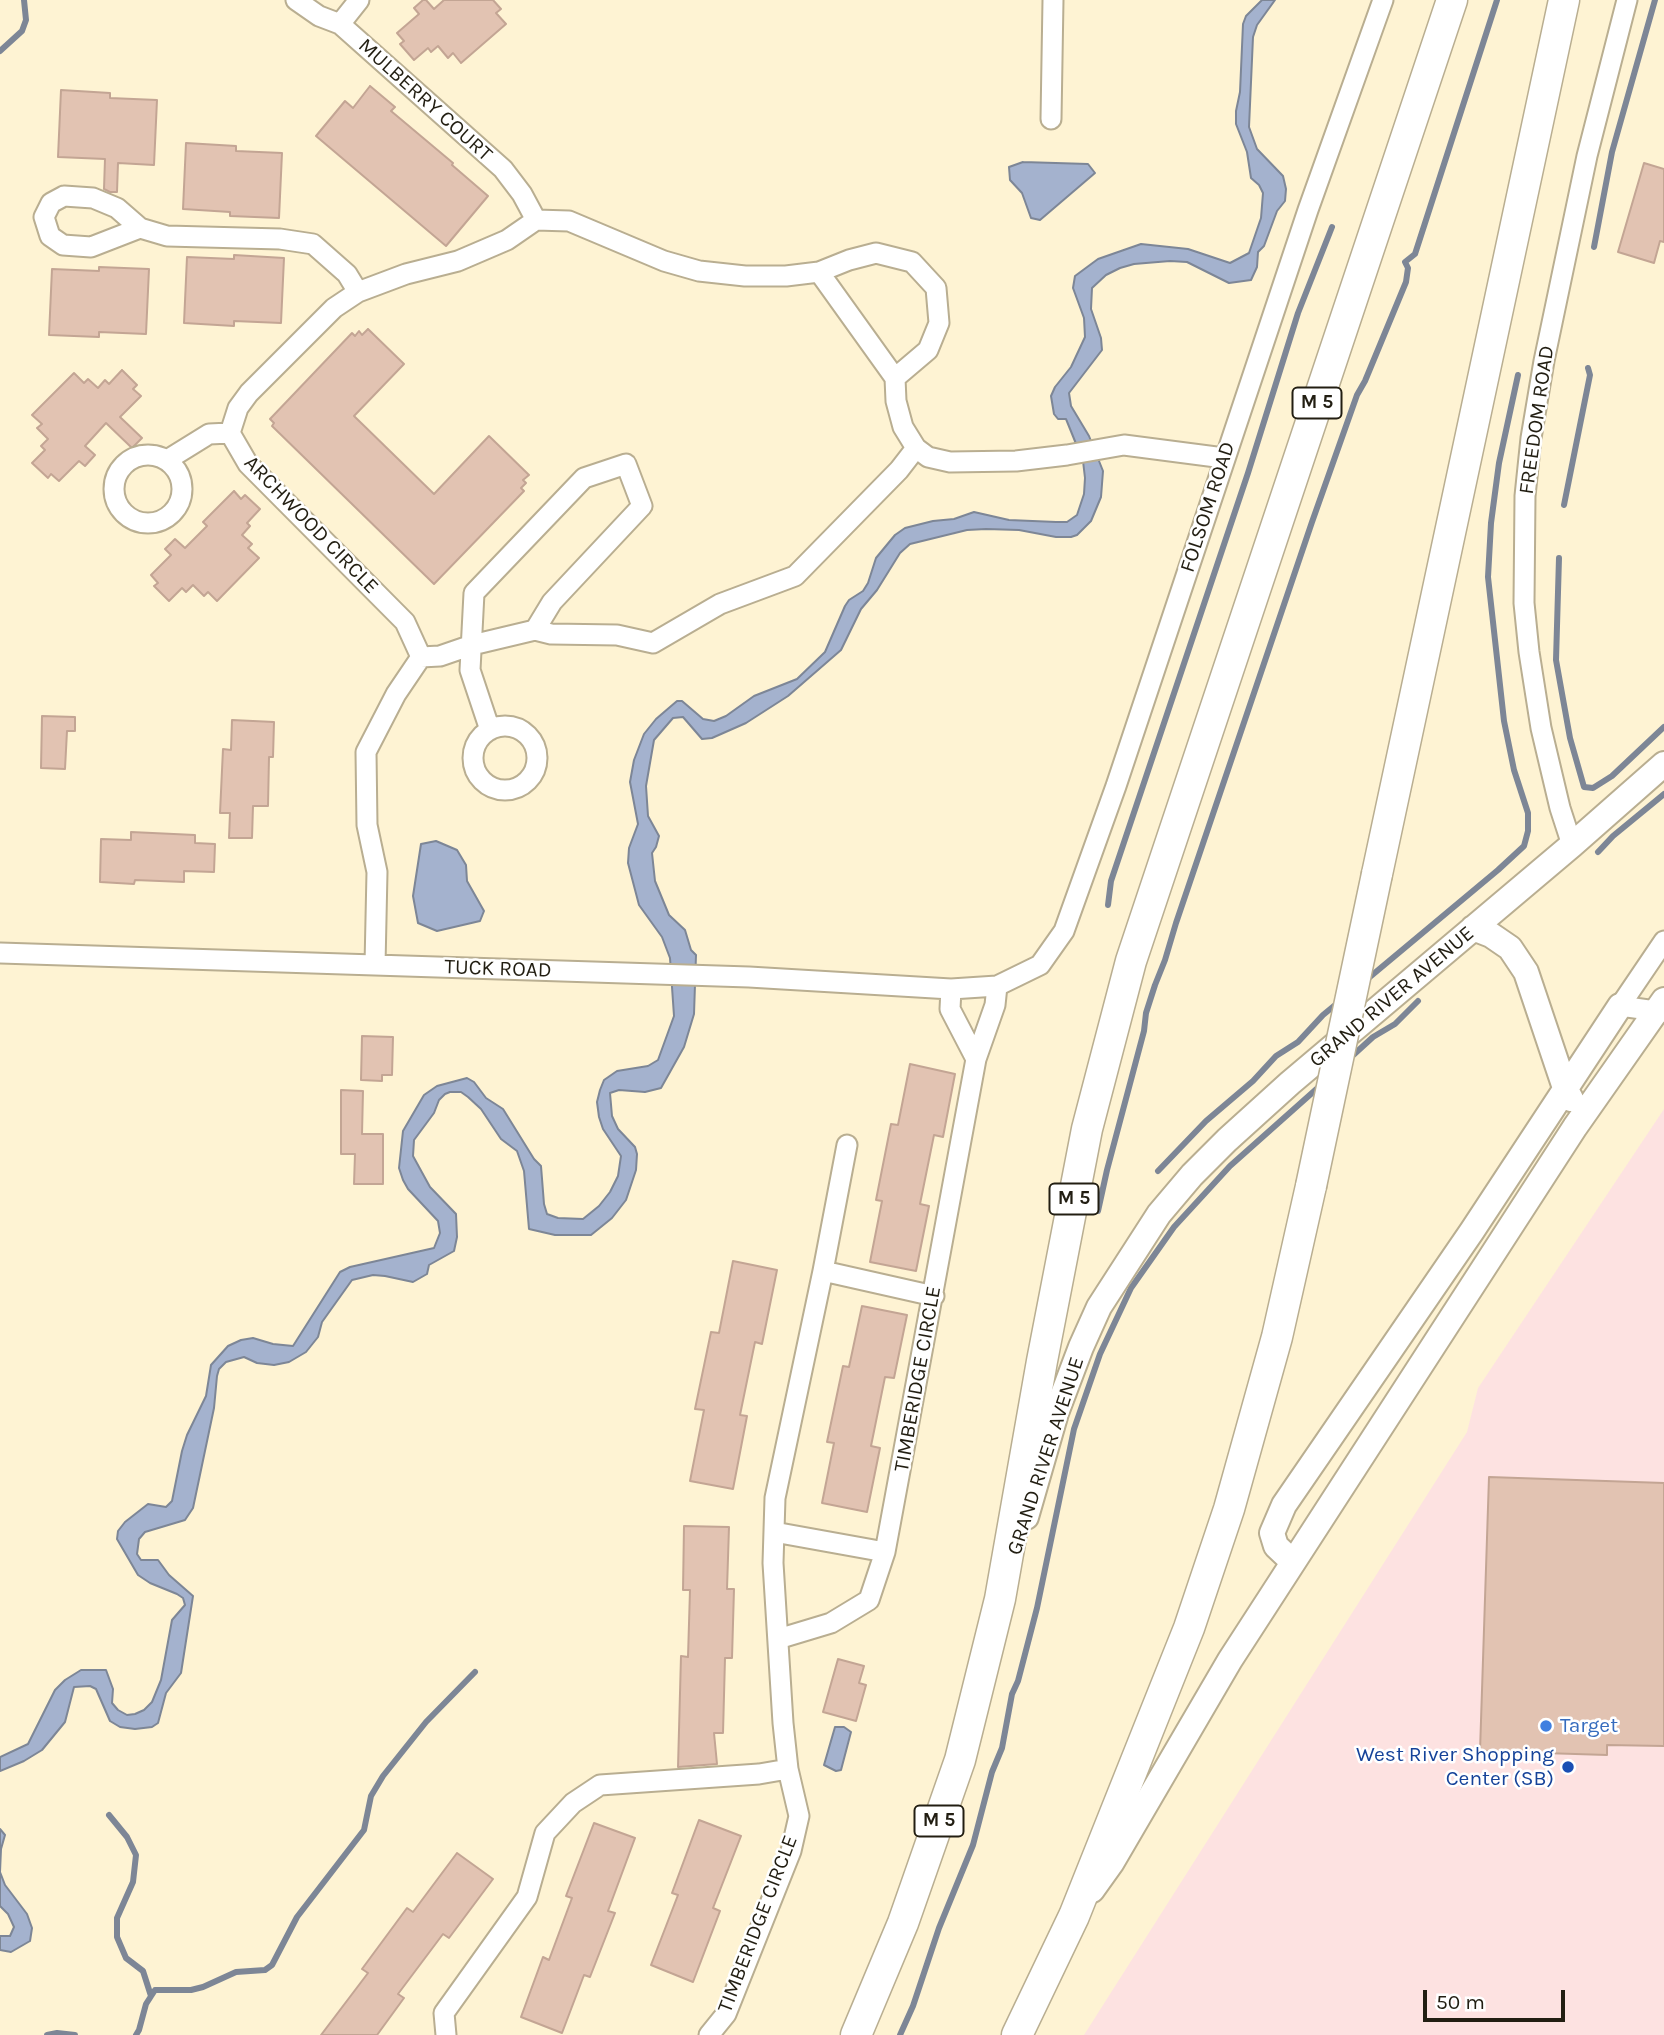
<!DOCTYPE html>
<style>
body{margin:0}
#map{position:relative;width:1664px;height:2035px;overflow:hidden;background:#fef3d3;font-family:Karla,sans-serif}
canvas{display:block}
.scale{position:absolute;left:1423px;top:1990px;width:142px;height:32px;box-sizing:border-box;border:4px solid #221e12;border-top:0;padding-left:9px;font-size:21px;line-height:24px;white-space:nowrap;color:#221e12;-webkit-text-stroke:5px #fff;paint-order:stroke}
</style>
<div id="map">
<canvas width="1664" height="2035"></canvas>
<div class="scale">50 m</div>
</div>
<script>
const context = document.querySelector('canvas').getContext('2d');
context.lineJoin = 'round';
function paint(path, color) {
  context.fillStyle = color;
  context.fill(path, 'evenodd');
}
function poly(rows) {
  const path = new Path2D();
  for (const r of rows) {
    if (r.length === 3) {
      path.moveTo(r[0] + r[2], r[1]);
      path.arc(r[0], r[1], r[2], 0, 2 * Math.PI);
      continue;
    }
    path.moveTo(r[0], r[1]);
    for (let i = 2; i < r.length; i += 2) path.lineTo(r[i], r[i + 1]);
  }
  return path;
}
function trace(path, color, width, dash) {
  context.strokeStyle = color;
  context.lineWidth = width;
  context.lineCap = dash ? 'butt' : 'round';
  context.setLineDash(dash || []);
  context.stroke(path);
}
function write(font, color, halo, rows, align = 'center') {
  context.font = font + ' Karla,sans-serif';
  context.lineWidth = 5;
  context.setLineDash([]);
  context.textBaseline = 'middle';
  context.strokeStyle = halo;
  context.fillStyle = color;
  for (const [text, x, y, turn = 0] of rows) {
    context.save();
    context.translate(x, y);
    context.rotate((+turn || 0) * Math.PI / 180);
    context.textAlign = isNaN(turn) ? turn : align;
    if (halo) context.strokeText(text, 0, 0);
    context.fillText(text, 0, 0);
    context.restore();
  }
}
paint(poly([
 [1664,1109,1664,2035,1084,2035,1467,1432,1478,1388]
]), '#fde2e1');
const water = poly([
 [1262,0,1275,0,1257,25,1253,37,1249,127,1257,149,1283,176,1286,189,1285,201,1277,211,1264,246,1258,252,1257,267,1251,280,1229,283,1187,262,1170,261,1134,264,1120,268,1106,275,1092,288,1091,309,1101,338,1102,350,1069,393,1071,406,1089,436,1103,471,1101,497,1091,521,1077,535,1071,537,1056,537,1019,530,986,529,967,530,910,544,900,553,877,590,861,609,841,650,788,696,746,723,712,738,702,739,683,717,673,718,654,740,646,786,648,816,659,836,656,847,652,853,655,881,669,915,685,930,691,950,696,955,694,1014,684,1047,661,1088,645,1092,619,1090,610,1093,612,1116,618,1129,635,1147,637,1154,636,1170,626,1200,612,1218,591,1235,555,1235,529,1229,524,1171,517,1151,501,1139,481,1109,468,1097,461,1092,450,1092,445,1094,439,1100,434,1113,414,1140,413,1156,430,1187,456,1214,457,1237,454,1251,429,1265,427,1274,413,1282,385,1276,373,1275,352,1280,322,1322,318,1337,306,1352,289,1362,274,1365,257,1363,244,1357,226,1362,219,1369,217,1376,214,1408,193,1508,185,1520,145,1532,139,1539,137,1554,141,1560,158,1560,169,1575,193,1596,181,1673,166,1693,158,1723,152,1727,135,1729,120,1727,110,1721,96,1689,90,1686,74,1687,65,1722,42,1750,24,1761,0,1771,0,1757,28,1744,55,1690,65,1680,81,1670,106,1670,113,1689,112,1703,118,1710,127,1715,135,1714,144,1710,152,1702,161,1680,172,1620,185,1605,183,1598,177,1594,150,1583,138,1575,117,1539,118,1531,125,1522,148,1504,166,1507,172,1501,182,1451,187,1435,206,1396,211,1365,228,1346,241,1340,253,1338,273,1344,293,1346,340,1272,350,1267,434,1248,440,1233,438,1221,408,1189,403,1180,399,1168,403,1131,424,1095,437,1086,467,1078,474,1082,486,1098,503,1109,534,1159,541,1166,544,1204,547,1214,558,1218,583,1219,599,1206,610,1192,618,1176,621,1156,603,1129,599,1117,597,1102,600,1090,604,1080,617,1071,648,1066,658,1060,674,1016,670,958,662,937,639,905,628,863,629,848,638,824,630,782,634,760,644,734,656,719,677,701,682,701,703,719,714,721,726,716,754,696,797,679,825,652,845,606,849,600,863,591,868,583,876,558,895,535,905,528,933,521,954,519,974,512,1009,520,1056,522,1067,522,1077,515,1084,494,1085,478,1083,461,1066,419,1058,419,1054,414,1051,396,1055,387,1071,367,1085,337,1084,318,1073,288,1075,276,1098,259,1141,244,1188,249,1230,263,1249,253,1261,218,1263,193,1259,185,1251,178,1247,152,1236,124,1236,111,1240,92,1243,24,1246,16,1262,0],
 [1023,162,1088,164,1095,173,1040,220,1031,218,1022,193,1010,180,1009,167,1023,162],
 [436,841,457,850,466,865,467,881,484,911,480,921,437,931,418,923,413,896,421,844,436,841],
 [835,1727,844,1727,851,1732,841,1770,836,1771,824,1765,835,1727],
 [0,1829,5,1835,1,1849,0,1872,5,1885,27,1914,32,1928,30,1941,11,1952,0,1950,0,1936,10,1936,14,1927,8,1914,0,1906,0,1829]
]);
paint(water, '#a4b2ce');
trace(water, '#7d8696', 2);
trace(poly([
 [0,51,22,31,26,20,24,0],
 [1594,247,1612,152,1655,0],
 [1564,505,1590,375,1588,368],
 [1559,558,1556,660,1570,738,1584,787,1593,788,1612,776,1664,727],
 [1598,852,1613,836,1664,794],
 [1108,905,1111,881,1248,473,1298,313,1332,227],
 [1365,981,1498,870,1524,846,1528,831,1528,813,1514,770,1504,721,1488,577,1491,523,1499,463,1518,375],
 [1350,1058,1373,1037,1395,1024,1418,1001],
 [1158,1171,1206,1121,1253,1081,1276,1056,1298,1042,1323,1015,1340,1001],
 [1098,1211,1107,1170,1144,1031,1146,1013,1155,985,1165,960,1176,923,1312,522,1357,395,1365,381,1406,282,1408,268,1405,262,1415,254,1497,0],
 [109,1815,127,1837,136,1855,133,1882,117,1918,117,1937,126,1958,143,1971,151,1996],
 [47,2035,57,2033,75,2035],
 [136,2035,139,2030,146,2004,155,1990,191,1990,203,1987,236,1972,265,1970,272,1965,297,1917,364,1830,371,1796,383,1776,426,1722,475,1672],
 [900,2035,913,2006,939,1928,973,1845,992,1772,1002,1748,1012,1694,1018,1681,1037,1608,1074,1429,1100,1354,1131,1288,1174,1227,1230,1166,1321,1085]
]), '#7d8696', 6);
const building = poly([
 [423,0,426,0,434,9,444,0,493,0,501,9,496,13,506,24,461,63,453,53,448,58,438,46,431,52,428,48,414,60,400,44,404,41,397,33,419,14,414,8,423,0],
 [370,86,395,107,391,111,453,163,452,165,488,196,446,246,316,136,345,101,353,108,370,86],
 [61,90,110,93,110,98,157,100,154,165,118,163,117,192,110,192,104,189,105,159,58,157,61,90],
 [186,143,236,146,236,151,282,153,279,218,230,216,230,212,183,209,186,143],
 [1644,163,1664,169,1664,242,1660,241,1654,263,1618,252,1644,163],
 [234,255,284,258,281,323,234,321,234,326,184,323,187,257,234,259,234,255],
 [99,267,149,269,146,334,99,332,99,337,49,335,52,269,99,271,99,267],
 [368,329,404,364,354,416,434,494,489,436,529,475,523,480,526,483,521,488,524,491,434,584,272,426,274,423,270,419,352,333,355,336,359,331,362,335,368,329],
 [122,370,137,385,133,389,141,396,120,417,142,438,132,448,106,423,85,446,95,455,85,466,79,461,59,481,51,474,48,478,32,463,45,450,41,446,48,439,37,428,42,424,32,415,74,373,84,383,88,379,98,388,105,380,109,384,122,370],
 [234,491,241,499,245,495,260,509,247,523,250,526,242,535,252,544,248,548,259,558,217,601,208,592,204,596,193,585,186,592,182,588,169,601,154,586,158,583,151,575,171,555,165,549,175,539,185,548,207,526,203,522,234,491],
 [42,716,75,717,75,731,67,731,65,769,41,768,42,716],
 [232,720,274,722,273,757,269,757,268,806,253,806,252,838,229,838,230,813,220,813,223,749,231,750,232,720],
 [131,832,195,835,195,843,215,844,214,872,184,871,184,882,135,880,134,884,100,882,101,839,131,840,131,832],
 [362,1036,393,1037,392,1075,382,1075,382,1081,361,1080,362,1036],
 [910,1064,955,1074,943,1137,934,1135,920,1204,929,1206,916,1271,870,1262,882,1201,876,1200,891,1124,898,1125,910,1064],
 [341,1090,363,1091,362,1134,383,1134,383,1184,354,1184,355,1154,341,1154,341,1090],
 [733,1261,777,1270,762,1344,755,1342,740,1415,747,1416,733,1489,690,1481,704,1410,695,1409,711,1332,719,1333,733,1261],
 [862,1306,907,1315,894,1378,885,1377,871,1446,880,1448,867,1512,822,1503,834,1443,827,1442,843,1366,849,1367,862,1306],
 [1489,1477,1664,1483,1664,1746,1607,1745,1607,1755,1480,1751,1489,1477],
 [684,1526,729,1527,727,1589,734,1589,732,1658,725,1658,723,1733,714,1733,717,1764,678,1767,681,1656,688,1657,690,1590,683,1590,684,1526],
 [838,1659,864,1666,859,1683,866,1685,856,1721,823,1712,838,1659],
 [699,1820,741,1836,713,1908,720,1911,693,1982,651,1965,678,1895,672,1893,699,1820],
 [594,1823,635,1838,608,1911,615,1913,590,1977,584,1975,562,2033,521,2017,543,1957,549,1960,572,1898,566,1896,594,1823],
 [457,1853,493,1879,449,1938,443,1934,398,1994,404,1998,377,2035,321,2035,368,1973,362,1969,407,1908,413,1912,457,1853]
]);
paint(building, '#e2c3b2');
trace(building, '#c3a594', 2);
const minor = poly([
 [296,0,319,16,340,24,503,169,522,194,536,220],
 [340,24,359,0],
 [1051,119,1053,0],
 [64,196,93,198,117,208,140,228,91,247,63,245,50,236,44,217,51,203,64,196],
 [140,228,167,236,280,239,313,244,347,274,358,292],
 [916,448,928,457,950,462,1016,461,1067,455,1124,445,1224,458],
 [148,489,34],
 [167,460,209,434,230,433],
 [421,657,440,656,472,645,535,630,551,634,617,635,653,643,720,604,795,576,899,470,916,448,903,427,896,401,895,378,928,350,939,323,936,288,912,262,876,253,849,260,819,272],
 [505,758,32],
 [490,730,470,670,474,593,584,478,626,464,642,506,552,602,535,630],
 [1572,845,1560,808,1541,728,1529,652,1524,603,1525,496,1531,438,1544,361,1587,156,1627,0],
 [1664,941,1620,1006,1664,1012],
 [0,953,749,977,951,989,997,986,1040,965,1064,931,1116,786,1308,210,1383,0],
 [375,965,377,872,367,825,366,752,396,694,421,657,405,622,248,464,230,433,238,408,249,393,334,308,358,292,406,274,458,261,507,240,536,220,569,221,664,261,699,271,745,276,786,276,819,272,895,378],
 [951,989,950,1009,976,1059],
 [823,1271,934,1296],
 [774,1532,885,1552],
 [778,1639,831,1623,869,1600,885,1552,976,1059,995,1005,997,986],
 [446,2035,444,2013,527,1897,545,1833,573,1803,600,1785,759,1774,788,1769],
 [709,2035,726,2014,791,1851,799,1816,788,1769,783,1723,773,1563,775,1498,823,1271,847,1145]
]);
const major = poly([
 [1473,928,1491,935,1510,948,1526,972,1565,1088,1571,1099],
 [1026,1517,1056,1413,1081,1347,1099,1307,1159,1214,1192,1175,1227,1140,1290,1083,1572,845,1664,764],
 [1293,1562,1276,1546,1272,1533,1284,1505,1472,1231,1620,1006],
 [1092,1890,1112,1862,1230,1660,1575,1127,1664,1000]
]);
const highway = poly([
 [1377,874,1564,0],
 [856,2035,903,1923,960,1760,1000,1599,1042,1361,1087,1129,1131,961,1452,0],
 [1017,2035,1074,1916,1189,1628,1229,1509,1277,1337,1311,1186]
]);
trace(minor, '#b9ae91', 23);
trace(major, '#b9ae91', 28);
trace(highway, '#b9ae91', 33);
trace(minor, '#fff', 19);
trace(major, '#fff', 24);
trace(highway, '#fff', 30);
const highwayBridge = poly([
 [1311,1186,1377,874]
]);
trace(highwayBridge, '#b9ae91', 33, []);
trace(highwayBridge, '#fff', 30);
for (const [x, y, r, color] of [
 [1546,1726,7,"#3f7fe0"],
 [1568,1767,7,"#1a4fb4"]
]) {
  const dot = new Path2D();
  dot.arc(x, y, r, 0, 2 * Math.PI);
  context.fillStyle = color;
  context.fill(dot);
  trace(dot, '#fff', 2.5);
}
for (const [x, y, w] of [
 [1317,403,49],
 [1074,1199,49],
 [939,1821,49]
]) {
  const box = new Path2D();
  box.roundRect(x - w / 2, y - 15.5, w, 31, 5);
  context.fillStyle = '#fff';
  context.fill(box);
  trace(box, '#221e12', 2);
}
write('bold 19px', '#221e12', null, [
 ["M 5",1317,403],
 ["M 5",1074,1199],
 ["M 5",939,1821]
]);
write('21px', '#221e12', '#fff', [
 ["MULBERRY COURT",425,100,42],
 ["FREEDOM ROAD",1537,420,-82],
 ["FOLSOM ROAD",1208,507,-72],
 ["ARCHWOOD CIRCLE",311,525,46],
 ["TUCK ROAD",498,969,2],
 ["GRAND RIVER AVENUE",1392,997,-40],
 ["TIMBERIDGE CIRCLE",918,1379,-80],
 ["GRAND RIVER AVENUE",1046,1456,-72],
 ["TIMBERIDGE CIRCLE",758,1924,-69]
]);
write('21px', '#366cbe', '#fff', [
 ["Target",1560,1726]
], 'left');
write('21px', '#164399', '#fff', [
 ["West River Shopping",1554,1755],
 ["Center (SB)",1554,1779]
], 'right');
</script>
